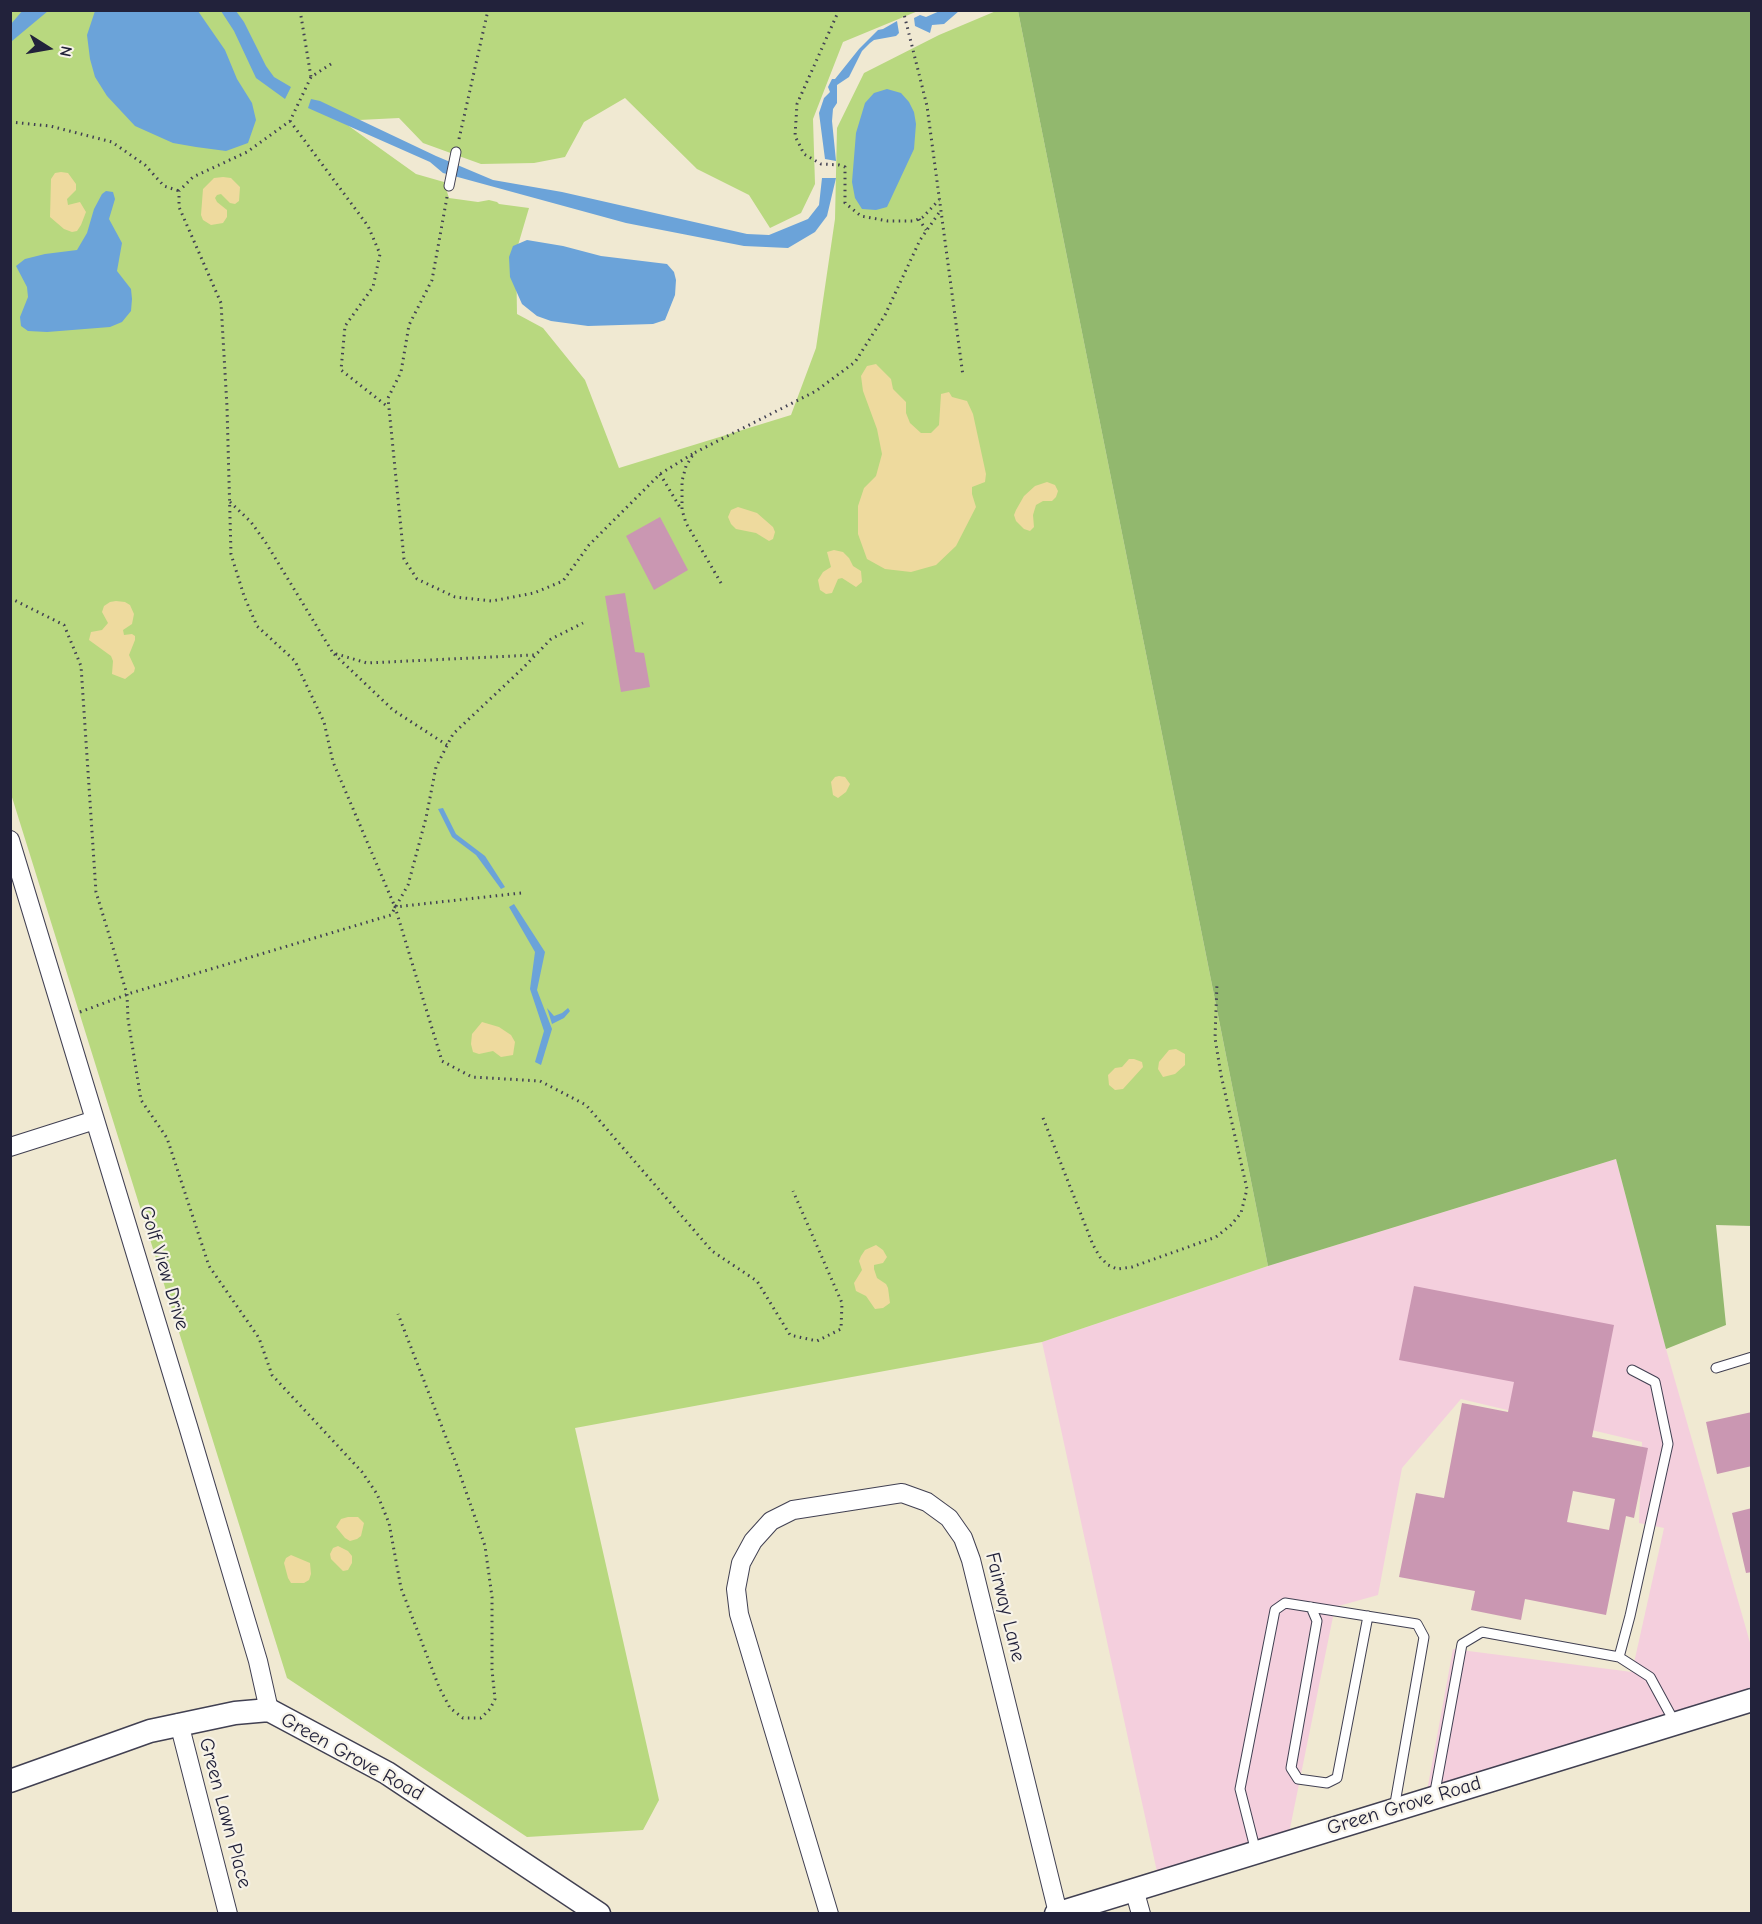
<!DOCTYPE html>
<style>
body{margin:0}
#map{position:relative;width:1762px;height:1924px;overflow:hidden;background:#f0e9d2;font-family:"Comic Neue",sans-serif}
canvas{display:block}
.frame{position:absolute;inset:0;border:12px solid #22223b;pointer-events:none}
.north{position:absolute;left:18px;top:18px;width:60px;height:60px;-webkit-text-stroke:4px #f7f3e8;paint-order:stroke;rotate:101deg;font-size:16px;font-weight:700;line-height:24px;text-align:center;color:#22223b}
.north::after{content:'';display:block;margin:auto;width:21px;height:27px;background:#22223b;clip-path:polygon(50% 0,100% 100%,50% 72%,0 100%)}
</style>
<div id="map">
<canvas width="1762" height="1924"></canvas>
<div class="frame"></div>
<div class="north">N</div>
</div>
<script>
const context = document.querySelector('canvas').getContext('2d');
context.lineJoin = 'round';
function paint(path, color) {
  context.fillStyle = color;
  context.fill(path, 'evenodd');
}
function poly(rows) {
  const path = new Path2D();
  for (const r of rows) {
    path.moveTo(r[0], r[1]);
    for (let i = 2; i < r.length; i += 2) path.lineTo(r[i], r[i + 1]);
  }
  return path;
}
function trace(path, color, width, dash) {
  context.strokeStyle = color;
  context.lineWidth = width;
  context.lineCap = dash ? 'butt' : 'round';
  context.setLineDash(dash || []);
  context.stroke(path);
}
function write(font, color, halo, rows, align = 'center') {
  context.font = font + ' "Comic Neue",sans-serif';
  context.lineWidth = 4.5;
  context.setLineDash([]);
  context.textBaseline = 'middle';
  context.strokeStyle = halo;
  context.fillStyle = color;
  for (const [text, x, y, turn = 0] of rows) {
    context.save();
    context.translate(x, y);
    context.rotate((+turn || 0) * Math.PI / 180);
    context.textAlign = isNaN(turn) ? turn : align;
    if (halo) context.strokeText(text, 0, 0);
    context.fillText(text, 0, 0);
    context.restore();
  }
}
paint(poly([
 [1616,1159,1666,1349,1751,1646,1751,1703,1425,1802,1453,1649,1632,1672,1664,1528,1639,1523,1642,1442,1461,1399,1402,1468,1378,1595,1335,1607,1287,1843,1159,1881,1042,1342,1268,1266]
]), '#f4cfdd');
paint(poly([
 [10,11,918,11,843,42,813,119,815,184,801,213,770,228,749,195,697,169,625,98,584,122,565,157,534,163,481,164,423,143,399,118,359,120,346,124,416,174,444,182,449,198,478,202,489,200,497,202,499,204,529,208,516,252,517,314,543,328,585,380,619,468,791,415,816,348,835,219,837,128,864,73,939,35,996,11,1018,11,1268,1266,1042,1342,575,1428,659,1800,643,1830,527,1837,287,1678,11,794]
]), '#b8d87f');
paint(poly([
 [1018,11,1751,11,1752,1226,1716,1225,1726,1325,1666,1349,1616,1159,1268,1266]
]), '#92b86e');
paint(poly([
 [61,172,68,173,76,184,76,190,67,199,68,205,80,202,86,212,81,225,77,231,72,232,64,229,50,217,51,179,55,173],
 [223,177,231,178,240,187,239,201,235,204,230,203,221,194,217,195,215,198,217,202,227,210,227,217,223,223,211,225,203,220,201,215,203,189,214,178],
 [876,364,891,379,893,389,906,402,906,413,910,423,921,433,931,433,939,425,941,394,949,392,952,397,967,401,973,414,986,474,985,482,972,487,972,494,976,507,956,546,936,565,911,572,885,569,867,559,858,534,858,506,864,488,876,476,882,454,877,429,863,391,861,376,867,366],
 [1047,482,1055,485,1058,491,1056,497,1052,501,1043,501,1036,505,1033,515,1034,527,1030,531,1024,529,1016,521,1014,515,1016,510,1024,496,1035,486],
 [738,507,757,513,773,527,775,532,773,539,769,541,756,533,736,529,731,524,728,517,731,510],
 [834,550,843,552,849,558,853,566,861,571,862,582,856,587,842,578,838,579,832,593,826,594,820,590,818,580,823,572,831,567,827,552],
 [116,601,125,602,130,605,134,614,132,624,123,630,124,635,132,634,135,636,135,640,129,655,135,668,134,672,125,679,112,674,113,661,111,656,89,640,91,632,102,630,108,623,102,612,104,606,110,602],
 [839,776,845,777,850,784,846,792,838,798,833,795,831,782,835,777],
 [482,1022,499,1027,511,1035,515,1042,513,1055,501,1057,493,1051,479,1054,473,1052,471,1044,472,1034],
 [1176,1049,1185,1054,1185,1065,1175,1074,1163,1077,1158,1069,1159,1062,1169,1050],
 [1129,1059,1134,1059,1142,1062,1143,1067,1123,1089,1115,1090,1109,1085,1108,1075,1115,1068,1122,1067],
 [876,1245,883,1250,887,1257,883,1263,874,1265,874,1269,877,1278,886,1284,888,1288,890,1303,883,1308,875,1309,866,1296,856,1291,854,1283,862,1270,859,1261,861,1256,865,1250],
 [348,1517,358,1517,364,1523,361,1536,357,1539,350,1541,345,1538,336,1527,341,1519],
 [338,1546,348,1551,352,1556,352,1563,348,1570,343,1571,331,1559,330,1554,333,1548],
 [291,1555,310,1563,311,1574,309,1580,304,1583,291,1583,288,1578,284,1563,286,1558]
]), '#eeda9e');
paint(poly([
 [23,10,48,11,12,41,11,24],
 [942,10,959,11,944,24,932,25,930,33,915,26,914,18,920,15,926,17],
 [95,11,198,11,225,50,237,79,252,103,256,120,248,143,226,151,196,147,173,143,135,126,107,96,95,77,90,59,87,35],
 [221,11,236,11,244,22,266,66,274,77,291,87,285,99,256,78,234,31],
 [897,21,899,33,896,36,874,40,870,43,862,51,849,77,837,85,837,103,833,109,832,121,836,161,825,159,819,113,824,98,830,92,828,87,832,79,835,79,859,49,878,30,883,29],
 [887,89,901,93,909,102,914,112,916,124,914,149,887,207,876,210,862,209,855,198,852,182,856,133,865,103,874,93],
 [311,99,320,101,436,156,493,180,562,192,747,234,769,235,808,219,819,205,822,178,836,178,827,216,815,232,788,248,744,246,626,223,443,173,430,162,308,108],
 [106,191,113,192,115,199,109,219,122,243,117,271,131,289,132,299,131,311,122,322,110,327,47,332,28,331,21,326,20,317,28,297,27,287,16,266,25,259,45,254,77,250,87,233,94,209,102,194],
 [527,240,563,246,601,256,667,264,674,272,676,280,675,295,665,320,653,324,588,326,551,321,537,316,522,304,510,277,509,257,513,246],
 [443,808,456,834,485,856,505,887,501,889,476,855,452,837,438,809],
 [514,904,545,952,537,990,552,1029,541,1065,535,1062,544,1031,530,989,535,952,509,907],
 [547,1008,554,1016,562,1013,568,1008,570,1011,564,1018,552,1024]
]), '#6ba3d9');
paint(poly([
 [660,517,688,570,654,590,626,536],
 [625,593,635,652,644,653,650,687,621,692,605,596],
 [1414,1286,1614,1325,1592,1437,1648,1448,1634,1518,1626,1516,1606,1615,1525,1599,1521,1620,1471,1610,1475,1591,1399,1577,1416,1493,1444,1498,1462,1403,1508,1412,1514,1382,1399,1360],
 [1573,1491,1615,1499,1609,1530,1567,1522],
 [1752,1412,1752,1466,1717,1474,1706,1422],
 [1752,1508,1752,1572,1746,1573,1732,1513]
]), '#ca97b2');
const service = poly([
 [449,186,456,152],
 [1716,1368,1752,1357],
 [1311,1607,1317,1621,1291,1768,1298,1779,1327,1783,1337,1778,1368,1616],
 [1619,1657,1630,1616,1668,1444,1655,1382,1632,1370],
 [1434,1797,1462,1644,1482,1632,1619,1657,1650,1677,1675,1723],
 [1256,1852,1240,1789,1275,1610,1285,1603,1417,1624,1424,1637,1394,1809]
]);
const minor = poly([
 [10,840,188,1426,258,1661,269,1710],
 [10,1147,95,1120],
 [179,1723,228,1914],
 [1134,1889,1141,1914],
 [829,1914,739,1614,736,1589,741,1563,753,1541,771,1521,793,1510,902,1493,927,1502,949,1518,963,1538,971,1560,1058,1913]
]);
const tertiary = poly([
 [10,1781,150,1731,235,1713,269,1710,387,1773,599,1914],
 [1056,1914,1752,1700]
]);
trace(service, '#414052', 11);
trace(minor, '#414052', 20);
trace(tertiary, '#414052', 25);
trace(poly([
 [300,10,311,77],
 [839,10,797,104,795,136,804,154,821,164,839,165,845,167,845,203,861,216,888,221,914,221,923,217,939,200],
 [903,10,927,106,963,376],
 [331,64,311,77,290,121,247,152,193,177,179,191,179,207,221,303,227,407,231,554,244,596,257,626,295,661,324,722,333,762,395,907],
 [290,121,368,226,380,254,373,287,345,326,341,370,388,407],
 [10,122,50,126,112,142,145,165,164,186,179,191],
 [459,139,488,10],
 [447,197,432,280,409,325,401,372,388,398,404,559,417,579,455,597,492,601,534,593,563,581,589,545,660,474,694,453],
 [919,219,926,230],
 [660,474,681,509],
 [230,502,251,522,266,543,333,653],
 [721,583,686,523,682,510,682,481,686,466,694,453,816,391,855,362,885,315,920,240,941,210],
 [10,598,64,625,81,666,96,892,127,994,128,1019,141,1100,167,1138,209,1266,259,1338,272,1375,362,1472,377,1494,389,1523,401,1588,439,1687,450,1708,463,1718,481,1718,490,1709,495,1699,492,1670,492,1597,485,1546,456,1463,398,1314],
 [447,745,393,710,333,653,367,663,534,655],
 [521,893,395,907,442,1061,472,1077,540,1081,586,1105,712,1251,757,1281,790,1335,817,1341,841,1329,842,1303,793,1191],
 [80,1012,131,993,391,915,408,885,426,818,436,767,453,734,522,669,551,639,583,623],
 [1043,1118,1093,1245,1100,1257,1108,1265,1117,1269,1132,1267,1216,1237,1231,1225,1241,1213,1247,1189,1221,1075,1215,1038,1217,983]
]), '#414052', 3, [1.5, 4.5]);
trace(service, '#fff', 9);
trace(minor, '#fff', 18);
trace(tertiary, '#fff', 22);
write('20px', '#22223b', '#f7f3e8', [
 ["Golf View Drive",164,1268,73],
 ["Fairway Lane",1005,1607,76],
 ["Green Grove Road",352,1757,29],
 ["Green Grove Road",1404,1806,-17],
 ["Green Lawn Place",225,1813,75]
]);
</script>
